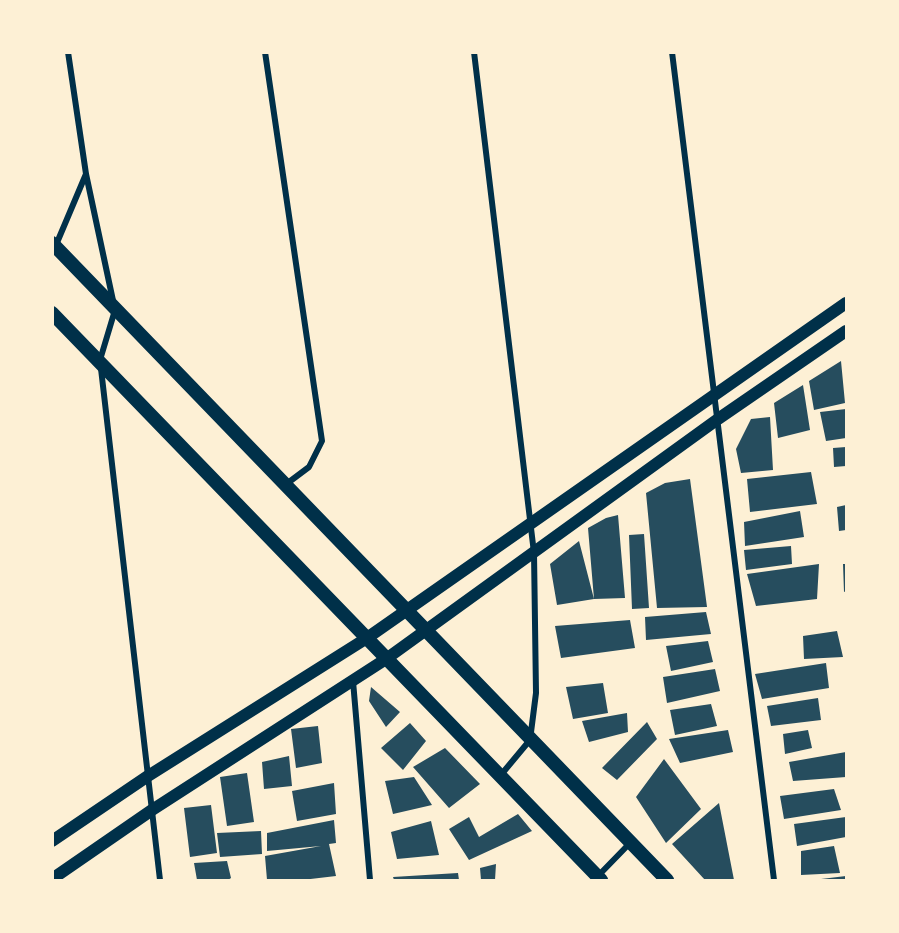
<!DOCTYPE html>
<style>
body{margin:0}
#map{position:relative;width:899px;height:933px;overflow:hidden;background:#fdf0d5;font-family:Roboto,sans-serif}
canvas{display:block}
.frame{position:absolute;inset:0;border:54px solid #fdf0d5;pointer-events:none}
</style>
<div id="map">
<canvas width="899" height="933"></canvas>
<div class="frame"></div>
</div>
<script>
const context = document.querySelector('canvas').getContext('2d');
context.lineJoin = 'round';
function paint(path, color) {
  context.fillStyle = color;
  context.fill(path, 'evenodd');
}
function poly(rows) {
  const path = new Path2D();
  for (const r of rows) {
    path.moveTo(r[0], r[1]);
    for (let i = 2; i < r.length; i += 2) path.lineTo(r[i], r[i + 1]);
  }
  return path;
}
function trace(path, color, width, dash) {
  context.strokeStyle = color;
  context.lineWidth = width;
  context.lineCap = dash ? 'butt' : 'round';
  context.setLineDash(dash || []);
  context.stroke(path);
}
paint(poly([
 [841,361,845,403,814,410,809,381],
 [803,385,810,430,778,438,774,403],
 [846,409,846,438,826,441,820,412],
 [770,417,773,470,741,473,736,449,751,419],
 [846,447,846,466,834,467,833,448],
 [811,472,817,504,750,512,747,479],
 [690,479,707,607,657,608,646,493,665,483],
 [846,505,846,530,839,531,837,507],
 [800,511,804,537,745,546,744,522],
 [618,515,625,598,594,599,557,605,550,564,579,541,594,599,588,528,606,518],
 [644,534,649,608,632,609,629,535],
 [791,546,792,564,746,570,744,550],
 [819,564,817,599,756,606,747,574],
 [843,564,846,564,846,591,844,592],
 [706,612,711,634,646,640,645,617],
 [630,620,635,648,561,658,555,626],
 [837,631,843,657,804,659,803,636],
 [708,641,713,662,671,671,666,646],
 [826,663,829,688,762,699,755,674],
 [715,669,720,691,667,703,663,677],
 [603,683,608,713,573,719,566,687],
 [371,687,400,712,386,727,369,701],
 [818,698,821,720,771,726,767,706],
 [711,704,717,726,675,735,670,710],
 [627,713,628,732,589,742,582,721],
 [647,722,657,739,617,780,602,768],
 [410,723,426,741,403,770,381,748],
 [318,726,322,763,296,768,291,729],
 [728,730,733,752,680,763,669,739],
 [808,730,812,748,785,754,783,734],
 [445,748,480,784,449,808,413,767],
 [846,752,846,777,793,781,789,762],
 [289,756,292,786,264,789,262,762],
 [664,759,701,809,666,843,636,797],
 [247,773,254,822,227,826,220,777],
 [414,777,432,805,393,814,385,781],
 [334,783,336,814,297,821,292,791],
 [834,789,841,810,784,819,780,796],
 [719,803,734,880,705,880,672,844],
 [211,805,217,853,190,857,184,808],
 [518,814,532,831,469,860,449,829,469,817,479,837],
 [846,817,846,837,797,846,794,824],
 [334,820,336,843,329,844,336,876,302,880,267,880,265,856,321,846,267,851,267,833],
 [431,821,439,855,397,859,391,832],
 [261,831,262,854,220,857,217,833],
 [834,846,840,873,801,875,801,851],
 [227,861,231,878,228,880,197,880,194,863],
 [496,864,495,880,481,880,480,868],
 [458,873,459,880,394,880,393,877],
 [846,876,846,880,821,880,821,879]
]), '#264d5e');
trace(poly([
 [68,52,86,174,115,310,100,360,160,880],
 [265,52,322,441,309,467,285,485],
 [474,52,534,553,536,693,530,740,500,776],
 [672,52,774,880],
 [56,245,86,174],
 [353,681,370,880],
 [597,877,630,843]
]), '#003049', 6);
trace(poly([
 [52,841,148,776,367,638,846,303],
 [52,879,152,810,386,659,718,419,846,331]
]), '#003049', 12);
trace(poly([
 [52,243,667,880],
 [52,313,601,880]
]), '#003049', 14);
</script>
